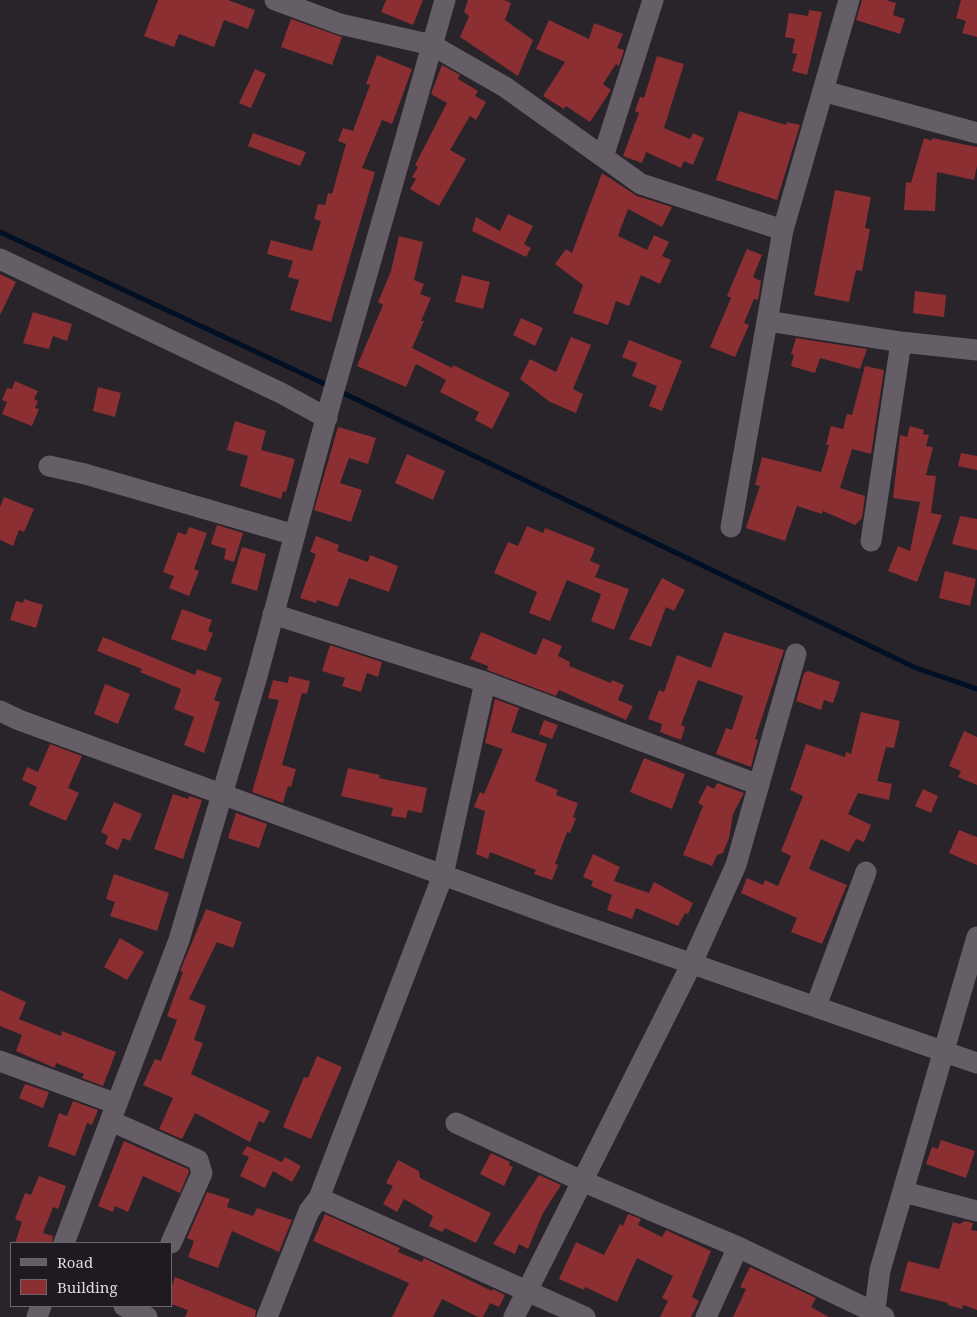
<!DOCTYPE html>
<style>
body{margin:0}
#map{position:relative;width:977px;height:1317px;overflow:hidden;background:#29232a;font-family:"Noto Serif",serif}
canvas{display:block}
.legend{position:absolute;left:10px;top:1242px;width:162px;height:65px;box-sizing:border-box;background:#1f1920;border:1px solid #6b666c;margin:0;padding:6px 9px;list-style:none;font-size:15px;color:#dedadf}
.legend li{display:flex;align-items:center;gap:10px;height:25px}
.legend b{width:25px;border:1px solid #6b666c}
</style>
<div id="map">
<canvas width="977" height="1317"></canvas>
<ul class="legend">
<li><b style="height:6px;background:#655e66"></b>Road</li>
<li><b style="height:14px;background:#8b2f33"></b>Building</li>
</ul>
</div>
<script>
const context = document.querySelector('canvas').getContext('2d');
context.lineJoin = 'round';
function poly(rows) {
  const path = new Path2D();
  for (const r of rows) {
    path.moveTo(r[0], r[1]);
    for (let i = 2; i < r.length; i += 2) path.lineTo(r[i], r[i + 1]);
  }
  return path;
}
function trace(path, color, width, dash) {
  context.strokeStyle = color;
  context.lineWidth = width;
  context.lineCap = dash ? 'butt' : 'round';
  context.setLineDash(dash || []);
  context.stroke(path);
}
function paint(path, color) {
  context.fillStyle = color;
  context.fill(path, 'evenodd');
}
trace(poly([
 [0,232,329,386],
 [339,391,916,668,977,689]
]), '#001024', 5);
paint(poly([
 [158,0,228,0,255,10,248,29,224,20,214,47,179,34,174,47,144,36],
 [386,0,423,0,413,25,381,12],
 [468,0,504,0,511,3,505,20,533,40,518,76,460,37,469,16,464,12],
 [862,0,886,0,896,3,893,15,905,19,900,34,856,20],
 [961,0,977,0,977,37,962,33,966,21,956,18],
 [809,10,822,12,807,75,792,71,797,54,792,53,795,39,785,37,789,13,808,16],
 [291,19,342,37,332,65,281,47],
 [549,20,589,39,594,23,623,34,617,48,624,50,619,66,616,64,603,84,611,90,590,122,566,106,564,109,543,96,565,62,536,49],
 [377,55,412,69,392,124,382,120,362,168,375,172,331,322,290,310,299,280,288,277,293,261,267,254,271,240,312,251,321,221,314,219,318,204,325,205,328,193,332,194,346,144,338,141,343,128,353,131,370,85,366,84],
 [657,56,684,64,664,128,690,139,693,133,704,138,693,165,684,161,681,168,646,152,642,163,623,156,639,113,635,111,640,97,644,98],
 [442,65,460,75,458,79,478,91,475,96,486,102,476,120,470,116,450,150,466,159,439,206,410,189,416,179,412,177,418,167,415,165,447,103,431,94],
 [255,69,266,74,251,108,239,103],
 [739,111,786,125,787,122,800,125,777,200,716,180],
 [253,133,306,152,300,166,248,146],
 [924,138,932,141,932,138,977,147,977,166,974,180,937,172,935,211,904,210,906,182,911,183],
 [602,173,637,196,672,207,662,227,628,209,618,236,647,250,654,235,669,242,662,256,671,260,660,284,641,275,629,306,616,301,608,325,573,313,583,285,555,264,566,249,572,253],
 [835,190,871,197,865,228,870,229,862,271,856,270,849,302,814,295],
 [508,214,533,226,524,244,531,248,526,257,472,231,476,217,500,231],
 [399,236,423,242,414,280,424,284,420,294,431,298,421,321,424,321,412,348,452,368,453,365,510,393,492,429,475,420,479,412,440,392,446,380,416,364,406,387,357,366,383,305,378,302,391,271],
 [747,249,762,255,753,277,761,281,758,300,754,299,744,323,749,325,735,357,710,347,731,298,727,296],
 [0,274,16,282,0,315],
 [462,275,490,282,483,309,455,302],
 [915,291,946,295,944,317,913,313],
 [33,312,72,324,67,341,53,336,49,349,23,343],
 [521,318,543,328,535,346,513,335],
 [571,337,591,345,573,389,583,394,576,413,550,402,520,379,530,359,556,372],
 [796,338,867,349,860,369,820,358,815,373,791,366,794,355,791,354],
 [629,340,682,361,662,411,649,406,657,386,632,376,637,363,622,357],
 [865,366,884,370,871,454,852,449,840,488,865,496,862,518,855,525,823,511,822,514,797,506,785,541,746,528,760,486,755,485,762,457,821,472,829,445,826,445,831,426,843,429,847,414,852,415],
 [15,381,38,391,34,399,38,401,35,408,39,409,32,426,2,414,7,402,2,400,7,388,12,389],
 [98,387,121,393,115,417,93,411],
 [235,421,266,431,261,450,295,459,286,492,283,491,281,499,240,486,248,456,227,450],
 [910,426,924,430,923,434,929,435,926,446,933,447,926,475,936,476,931,513,942,515,917,582,888,571,898,546,910,551,920,502,893,498,900,435,907,437],
 [338,427,376,438,368,464,349,458,340,483,362,490,351,522,314,510],
 [961,453,977,456,977,470,958,466],
 [407,454,445,471,433,500,395,483],
 [4,497,34,509,24,532,19,530,13,546,0,540,0,507],
 [960,516,977,519,977,550,952,544],
 [217,525,243,533,234,562,224,559,226,549,211,544],
 [527,526,543,533,545,528,595,548,590,561,600,565,595,577,629,589,614,630,591,621,601,594,567,580,550,621,529,613,537,592,494,573,508,542,518,546],
 [189,527,207,533,194,569,199,571,189,596,169,588,174,576,163,572,178,532,186,535],
 [316,536,339,545,337,551,368,562,370,555,398,566,389,592,349,578,338,607,317,600,316,603,300,598,316,554,310,552],
 [242,547,266,554,257,591,231,583],
 [945,571,976,579,970,606,939,598],
 [662,578,685,590,674,611,666,607,651,647,629,639],
 [24,599,43,605,36,628,10,620,16,601,23,603],
 [182,609,212,620,208,631,213,633,206,651,171,639],
 [481,632,536,655,543,638,562,646,558,656,570,662,569,666,611,683,612,680,624,685,618,700,633,706,626,720,559,690,556,696,487,670,488,666,470,659],
 [724,632,784,650,755,739,758,740,751,767,716,754,726,728,732,730,743,696,698,680,681,725,685,727,681,740,660,732,662,724,648,719,659,690,664,692,677,655,711,668],
 [103,637,195,675,197,669,222,678,214,700,220,702,204,753,184,745,194,717,174,709,181,689,140,672,142,669,97,651],
 [330,645,382,662,378,677,367,673,361,692,342,686,345,678,322,671],
 [808,671,840,682,833,703,824,700,821,710,796,701,804,673],
 [289,676,310,681,307,694,302,693,282,765,296,769,291,787,288,786,283,803,252,792,279,700,268,698,273,680,288,683],
 [105,684,130,694,118,724,94,714],
 [495,699,519,708,511,732,547,744,535,781,558,790,556,795,578,803,573,817,576,818,570,833,567,832,555,864,558,865,552,880,534,874,536,870,490,852,488,859,476,854,485,811,474,807,480,792,484,794,503,749,485,743],
 [861,712,900,721,894,748,886,747,877,781,892,784,889,800,858,793,848,814,871,825,864,842,856,839,849,852,821,839,809,869,847,885,822,944,791,932,797,918,741,893,747,878,763,885,765,880,778,886,791,856,781,851,803,796,790,790,806,744,845,757,846,752,851,754],
 [544,720,558,725,552,739,539,734],
 [964,731,977,737,977,785,958,777,961,771,949,766],
 [50,744,82,756,68,788,79,793,66,821,29,805,37,787,22,780,27,767,38,772],
 [644,758,685,774,672,809,630,792],
 [348,768,380,775,379,778,427,788,422,813,408,810,406,818,391,816,393,808,341,796],
 [717,783,744,793,733,814,729,838,723,853,717,855,712,866,683,855,703,806,698,803,707,785,714,789],
 [923,789,938,796,931,813,915,806],
 [173,794,188,799,189,796,202,800,183,859,154,849],
 [114,802,142,814,130,841,123,838,118,850,105,844,108,836,101,832],
 [236,813,267,824,259,848,228,838],
 [959,830,977,837,977,865,949,853],
 [593,854,620,867,614,881,649,893,654,882,693,903,688,914,685,913,678,926,636,908,632,919,607,910,612,895,591,886,593,881,583,877],
 [114,874,169,893,157,931,110,916,115,902,106,899],
 [206,909,242,922,233,948,217,942,189,999,206,1006,194,1040,203,1043,191,1074,270,1111,264,1123,259,1121,250,1142,195,1113,182,1139,159,1129,173,1098,143,1085,155,1059,161,1061,177,1020,167,1016,183,972,180,971],
 [120,938,144,952,127,980,104,967],
 [0,990,26,1002,19,1019,61,1036,62,1031,116,1052,103,1086,82,1078,84,1074,56,1063,55,1068,16,1051,22,1035,0,1026],
 [317,1056,342,1067,311,1139,283,1127,304,1077,308,1078],
 [25,1084,49,1092,43,1108,19,1098],
 [73,1101,98,1110,92,1125,87,1123,75,1156,48,1146,59,1113,67,1116],
 [941,1140,975,1151,966,1178,926,1164,932,1147,938,1149],
 [124,1141,188,1169,189,1172,180,1193,143,1176,128,1212,115,1206,113,1212,98,1206],
 [247,1146,282,1162,285,1157,301,1166,292,1182,273,1171,265,1188,240,1176,249,1157,242,1154],
 [491,1153,510,1162,509,1165,513,1167,504,1186,480,1174],
 [398,1160,419,1171,420,1178,491,1213,476,1243,445,1228,442,1232,429,1226,433,1216,404,1199,397,1212,383,1204,393,1186,386,1183],
 [539,1175,561,1185,543,1213,528,1249,519,1244,515,1254,493,1244],
 [39,1176,66,1186,58,1209,53,1207,43,1233,53,1236,52,1243,15,1243,22,1222,15,1219,25,1193,31,1195],
 [207,1192,230,1199,227,1207,253,1216,257,1208,292,1220,279,1252,232,1231,218,1268,188,1257,194,1241,187,1238],
 [325,1214,400,1248,398,1252,422,1262,424,1258,492,1291,493,1289,505,1295,499,1307,490,1303,483,1317,478,1317,442,1299,433,1317,392,1317,409,1283,313,1241],
 [628,1214,641,1219,638,1225,662,1237,666,1230,711,1251,692,1297,699,1301,691,1317,660,1317,668,1301,662,1298,673,1276,637,1258,617,1302,585,1287,584,1290,559,1279,576,1242,604,1255,620,1224,623,1226],
 [965,1221,973,1223,971,1230,977,1231,977,1310,963,1305,962,1309,948,1305,948,1303,900,1291,908,1261,939,1269,953,1222,960,1224],
 [750,1267,816,1298,811,1307,829,1317,733,1317,746,1289,740,1287],
 [175,1277,256,1310,255,1317,185,1317,188,1310,171,1304,171,1289]
]), '#8b2f33');
trace(poly([
 [275,0,340,24,432,45,505,87,641,184,783,230],
 [823,91,977,133],
 [603,157,653,0],
 [0,259,281,393,327,418],
 [767,321,901,342,977,350],
 [49,466,85,474,295,535],
 [731,527,783,230,849,0],
 [871,541,901,342],
 [273,614,485,682,759,785],
 [0,711,19,720,558,917,977,1063],
 [816,1006,866,872],
 [0,1061,117,1104],
 [111,1121,198,1160,202,1173,171,1243],
 [456,1123,582,1181,738,1247,884,1317],
 [904,1192,977,1211],
 [319,1198,585,1317],
 [64,1243,179,940,257,676,328,411,445,0],
 [124,1306,147,1317],
 [37,1317,41,1306],
 [267,1317,309,1211,319,1198,443,875,485,682],
 [514,1317,692,963,736,865,796,654],
 [706,1317,738,1247],
 [874,1317,880,1270,977,937]
]), '#655e66', 21);
</script>
